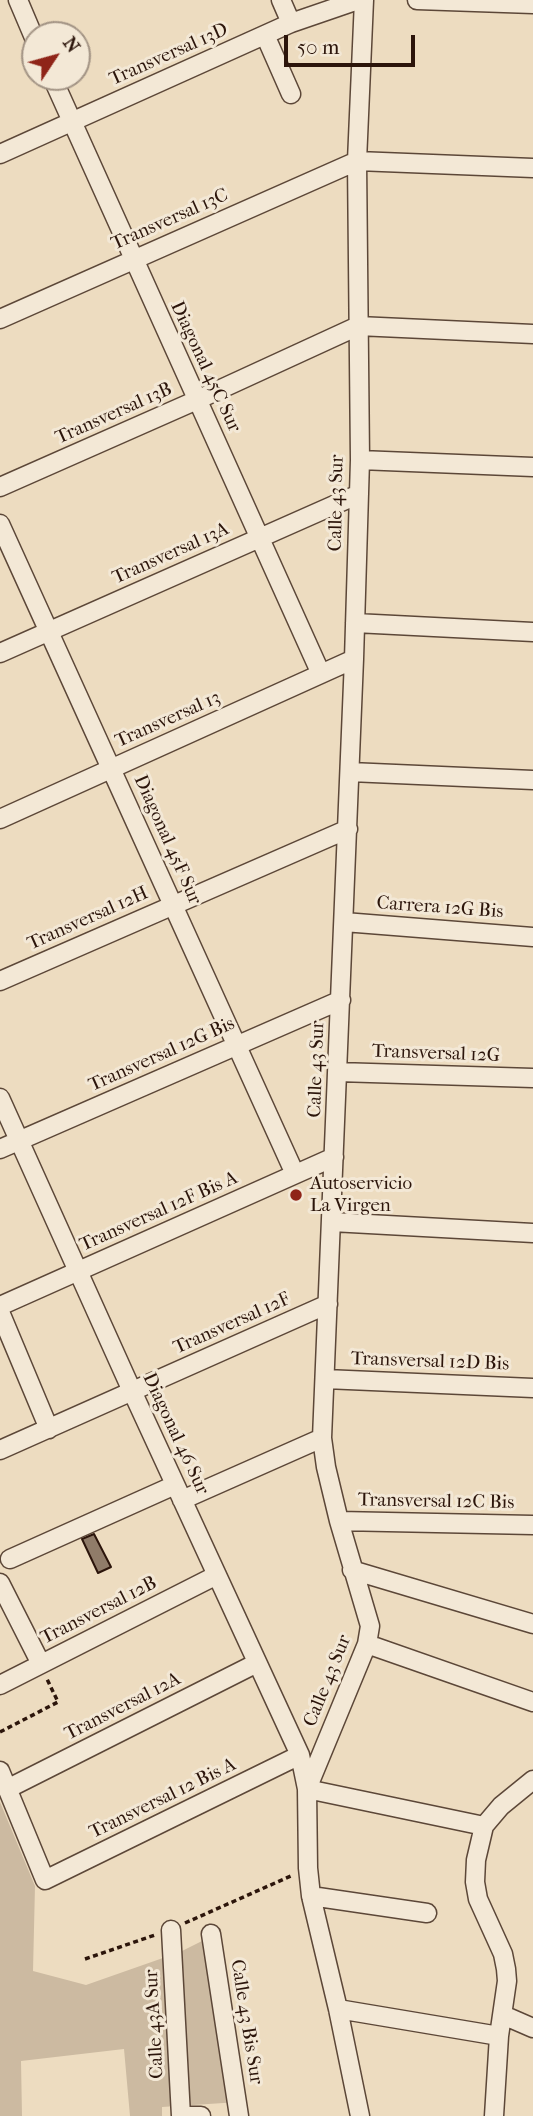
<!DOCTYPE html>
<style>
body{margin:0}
#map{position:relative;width:533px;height:2116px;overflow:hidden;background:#eddcc0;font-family:"IM FELL French Canon",serif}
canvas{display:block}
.north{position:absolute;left:21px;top:21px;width:70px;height:70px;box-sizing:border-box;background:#f3e8d6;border:2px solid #a39485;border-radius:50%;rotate:54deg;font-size:19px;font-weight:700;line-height:28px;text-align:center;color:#2c150b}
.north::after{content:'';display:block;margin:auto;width:24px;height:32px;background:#8f2418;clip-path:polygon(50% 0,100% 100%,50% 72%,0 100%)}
.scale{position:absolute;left:284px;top:35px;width:131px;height:32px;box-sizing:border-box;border:4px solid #2c150b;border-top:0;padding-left:9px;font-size:21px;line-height:24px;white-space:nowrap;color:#2c150b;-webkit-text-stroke:5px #f3e8d6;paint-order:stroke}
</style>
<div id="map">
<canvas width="533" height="2116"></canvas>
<div class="north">N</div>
<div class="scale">50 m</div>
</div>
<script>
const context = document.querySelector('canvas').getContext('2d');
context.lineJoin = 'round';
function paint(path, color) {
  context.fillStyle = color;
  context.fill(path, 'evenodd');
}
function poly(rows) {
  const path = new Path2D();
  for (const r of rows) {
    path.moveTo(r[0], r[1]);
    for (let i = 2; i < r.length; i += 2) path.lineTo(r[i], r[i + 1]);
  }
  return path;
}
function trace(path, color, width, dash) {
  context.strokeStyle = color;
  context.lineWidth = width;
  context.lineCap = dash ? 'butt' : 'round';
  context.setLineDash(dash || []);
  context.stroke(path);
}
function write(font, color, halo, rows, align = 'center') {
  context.font = font + ' "IM FELL French Canon",serif';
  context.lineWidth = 6;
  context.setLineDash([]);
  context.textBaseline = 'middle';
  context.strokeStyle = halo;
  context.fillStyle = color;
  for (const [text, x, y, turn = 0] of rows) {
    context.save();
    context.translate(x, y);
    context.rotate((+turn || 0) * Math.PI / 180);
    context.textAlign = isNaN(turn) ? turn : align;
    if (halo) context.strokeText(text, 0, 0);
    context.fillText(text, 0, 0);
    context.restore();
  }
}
paint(poly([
 [0,1802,35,1886,33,1971,86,1985,180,1952,208,1938,239,2102,162,2107,162,2116,130,2116,124,2049,21,2061,22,2116,0,2116]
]), '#ccbaa1');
const building = poly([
 [94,1534,111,1567,98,1573,82,1539,94,1534]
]);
paint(building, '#907c69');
trace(building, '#2c150b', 2);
const minor = poly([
 [18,0,35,40],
 [281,0,291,23],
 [417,0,533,4],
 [265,35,291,94],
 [52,77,321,674],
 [0,154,291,23,358,0],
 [0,319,357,161,533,168],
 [360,460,533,467],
 [0,487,197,400,358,326,533,334],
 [0,524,295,1174],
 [355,623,533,632],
 [0,653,359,494],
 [350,772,533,780],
 [0,819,354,659],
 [344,922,533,937],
 [0,981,348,829],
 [338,1072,533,1078],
 [0,1098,132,1391,300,1755,307,1789],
 [0,1149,341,1000],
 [332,1222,533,1233],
 [0,1306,334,1157],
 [0,1312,49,1429],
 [325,1379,533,1388],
 [0,1450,328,1304],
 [182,1500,322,1438],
 [339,1521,533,1525],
 [10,1559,175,1485],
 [352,1570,533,1624],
 [0,1583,41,1664],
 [367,1644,533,1702],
 [0,1685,217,1575],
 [0,1771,45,1880,300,1755],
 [7,1789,257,1663],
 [307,1789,484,1826],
 [311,1896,427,1913],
 [171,1930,181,2116],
 [211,1934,239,2116],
 [338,2009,499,2036],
 [503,2015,533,2028],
 [181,2116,201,2116],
 [360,2116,338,2009,311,1896,308,1868,307,1789,367,1644,370,1626,339,1521,326,1467,322,1438,354,659,360,460,357,161,364,0],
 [494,2116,499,2036,507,1981,506,1969,503,1954,478,1899,475,1882,476,1860,484,1826,501,1806,533,1780]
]);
trace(minor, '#5c4738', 21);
trace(poly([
 [0,1732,58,1702,47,1679],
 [185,1923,293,1875],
 [85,1959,155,1935]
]), '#2c150b', 3.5, [5, 3.5]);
trace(minor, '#f3e8d6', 18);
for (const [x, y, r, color] of [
 [296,1195,7,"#8f2418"]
]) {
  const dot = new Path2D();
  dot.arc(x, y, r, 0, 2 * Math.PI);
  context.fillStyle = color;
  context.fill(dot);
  trace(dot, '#f3e8d6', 2.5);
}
write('19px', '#2c150b', '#f3e8d6', [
 ["Transversal 13D",169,55,-24],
 ["Transversal 13C",170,220,-24],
 ["Diagonal 45C Sur",205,367,65],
 ["Transversal 13B",114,414,-24],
 ["Calle 43 Sur",337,503,-89],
 ["Transversal 13A",171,554,-24],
 ["Transversal 13",168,720,-24],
 ["Diagonal 45F Sur",167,840,66],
 ["Carrera 12G Bis",440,908,4],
 ["Transversal 12H",88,919,-24],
 ["Transversal 12G",436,1054,2],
 ["Transversal 12G Bis",162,1055,-24],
 ["Calle 43 Sur",317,1069,-88],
 ["Transversal 12F Bis A",159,1212,-24],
 ["Transversal 12F",232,1324,-24],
 ["Transversal 12D Bis",430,1362,2],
 ["Diagonal 46 Sur",175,1434,65],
 ["Transversal 12C Bis",436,1502,1],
 ["Transversal 12B",99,1611,-27],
 ["Calle 43 Sur",328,1681,-68],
 ["Transversal 12A",123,1707,-27],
 ["Transversal 12 Bis A",163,1799,-26],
 ["Calle 43 Bis Sur",246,2022,81],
 ["Calle 43A Sur",155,2024,-93]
]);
write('19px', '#2c150b', '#f3e8d6', [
 ["Autoservicio",310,1184],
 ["La Virgen",310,1206]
], 'left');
</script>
